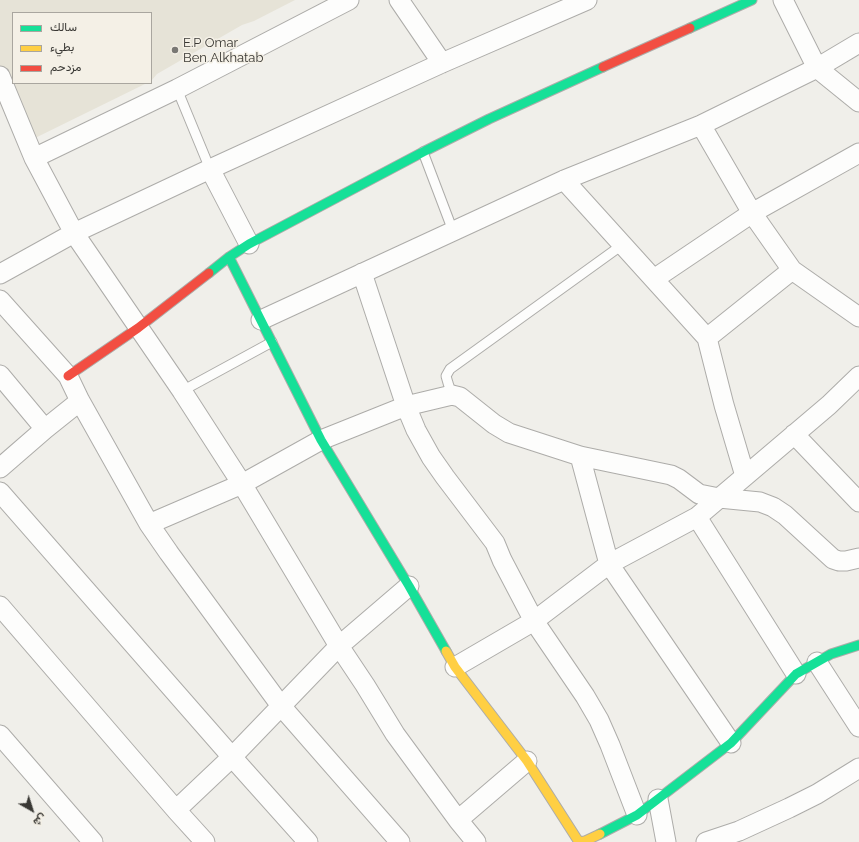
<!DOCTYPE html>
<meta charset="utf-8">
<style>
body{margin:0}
#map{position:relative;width:859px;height:842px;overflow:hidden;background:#f0efea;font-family:Raleway,Vazirmatn,sans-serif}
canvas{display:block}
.legend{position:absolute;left:12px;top:12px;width:140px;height:72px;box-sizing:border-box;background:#f4f0e6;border:1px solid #a9a69f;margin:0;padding:5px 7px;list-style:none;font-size:12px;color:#393834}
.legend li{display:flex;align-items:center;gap:8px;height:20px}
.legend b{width:20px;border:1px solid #a9a69f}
.north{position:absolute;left:12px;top:790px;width:40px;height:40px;-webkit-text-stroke:3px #f4f0e6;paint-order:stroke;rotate:141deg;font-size:11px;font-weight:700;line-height:16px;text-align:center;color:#393834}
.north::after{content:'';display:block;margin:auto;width:14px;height:18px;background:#393834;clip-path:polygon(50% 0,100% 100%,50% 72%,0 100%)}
</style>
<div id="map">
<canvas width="859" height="842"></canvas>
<ul class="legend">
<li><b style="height:5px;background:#16e098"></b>سالك</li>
<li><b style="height:5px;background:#ffcf43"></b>بطيء</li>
<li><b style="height:5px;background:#f24e42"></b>مزدحم</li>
</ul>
<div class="north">ش</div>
</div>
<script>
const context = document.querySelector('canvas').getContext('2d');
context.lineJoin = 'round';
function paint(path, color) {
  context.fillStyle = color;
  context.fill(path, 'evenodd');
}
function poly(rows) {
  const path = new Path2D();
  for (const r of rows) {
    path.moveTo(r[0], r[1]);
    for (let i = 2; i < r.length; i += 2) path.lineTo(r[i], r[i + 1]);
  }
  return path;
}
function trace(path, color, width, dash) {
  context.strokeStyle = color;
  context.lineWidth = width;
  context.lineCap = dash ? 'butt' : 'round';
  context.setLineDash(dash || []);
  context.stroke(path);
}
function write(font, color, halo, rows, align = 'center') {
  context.font = font + ' Raleway,sans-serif';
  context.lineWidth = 3;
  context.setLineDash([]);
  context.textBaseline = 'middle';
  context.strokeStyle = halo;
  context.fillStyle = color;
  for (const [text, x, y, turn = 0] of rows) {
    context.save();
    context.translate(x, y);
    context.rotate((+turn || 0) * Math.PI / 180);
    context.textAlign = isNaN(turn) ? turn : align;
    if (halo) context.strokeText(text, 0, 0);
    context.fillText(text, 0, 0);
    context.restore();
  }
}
paint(poly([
 [0,0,295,0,254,21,242,25,157,74,151,81,151,13,13,13,13,83,147,83,31,140,0,85]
]), '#e6e3d7');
const lane = poly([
 [177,89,210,169],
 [423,152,453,231],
 [182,391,272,342],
 [452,395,448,383,446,376,450,369,622,245]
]);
const street = poly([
 [399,0,442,63],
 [783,0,817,68,859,102],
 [0,76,34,158,74,233,182,391,242,484,339,646,365,685,395,734,458,820,476,842],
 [701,125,752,213,792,270,859,317],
 [34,158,177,89,349,0],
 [210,169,249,244],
 [564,180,707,338,724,405,745,476],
 [362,273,406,406,416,430,431,457,445,477,495,543,502,560,534,621,585,696,599,720,610,745,637,815],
 [0,274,74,233,210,169,442,63,587,0],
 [654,279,752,213,859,153],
 [0,300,68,376,80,401,149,524,169,553,281,706,400,842],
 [261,320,564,180,701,125,817,68,859,43],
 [707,338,792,270],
 [0,375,45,429],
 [794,434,859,502],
 [580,456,609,564,731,743],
 [0,468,45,429,80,401],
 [0,492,232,757,308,842],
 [697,517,796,674],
 [149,524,242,484,321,440,406,406,452,395,460,397,494,424,509,433,580,456,671,475,679,479,699,494,719,498,760,502,773,507,785,515,833,559,839,561,846,561,859,558],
 [0,606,176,810,205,842],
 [817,662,859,727],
 [455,667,534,621,609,564,697,517,829,405,859,376],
 [0,735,93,842],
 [658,799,666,842],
 [176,810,232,757,339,646,409,586],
 [458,820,527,761],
 [706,842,739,831,789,808,817,794,859,768]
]);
const fast = poly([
 [690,28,752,0],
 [229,257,321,440,409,586,446,651],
 [209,273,229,257,249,244,423,152,489,119,603,67],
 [600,834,637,815,731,743,796,674,831,654,859,645]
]);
const slow = poly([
 [446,651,455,667,527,761,577,839,580,842,585,841,600,834]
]);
const jam = poly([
 [603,67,690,28],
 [68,376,138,328,209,273]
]);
trace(lane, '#adaca9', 11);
trace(street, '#adaca9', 21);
trace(fast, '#adaca9', 11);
trace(slow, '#adaca9', 11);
trace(jam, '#adaca9', 11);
trace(lane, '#fdfdfc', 9);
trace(street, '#fdfdfc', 19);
trace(fast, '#16e098', 9);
trace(slow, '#ffcf43', 9);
trace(jam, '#f24e42', 9);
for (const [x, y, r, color] of [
 [175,50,4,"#797874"]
]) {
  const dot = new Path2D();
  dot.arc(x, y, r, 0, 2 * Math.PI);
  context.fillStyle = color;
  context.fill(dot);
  trace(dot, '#f4f0e6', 1.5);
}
write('13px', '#393834', '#f4f0e6', [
 ["E.P Omar",183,43],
 ["Ben Alkhatab",183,58]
], 'left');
</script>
